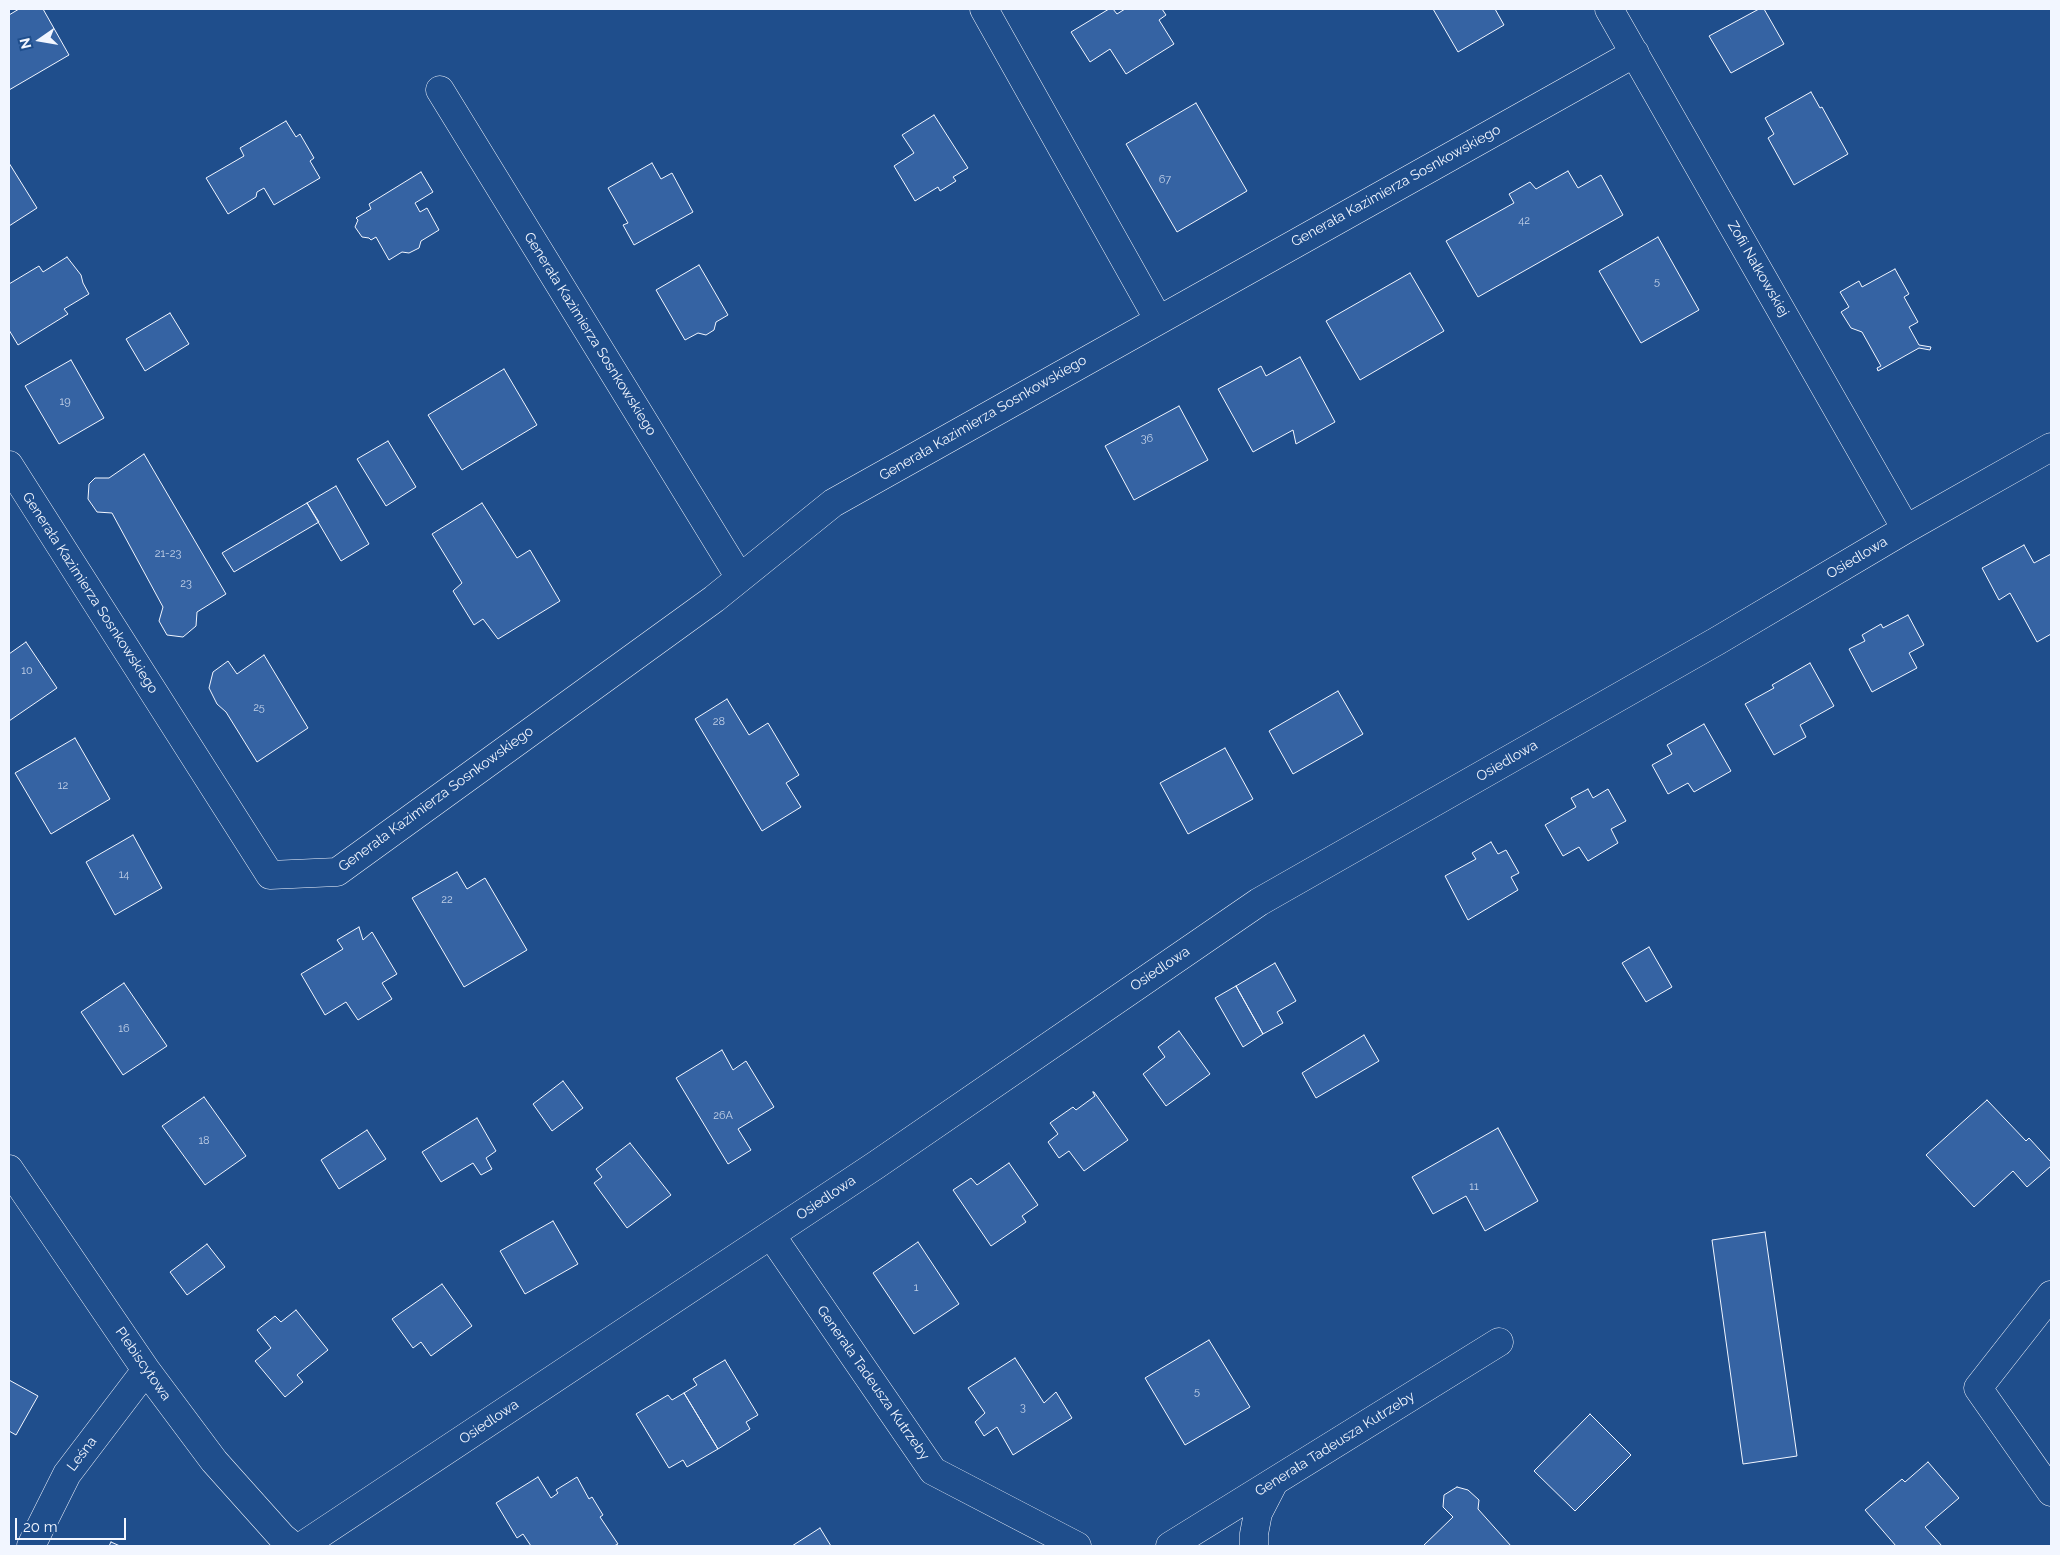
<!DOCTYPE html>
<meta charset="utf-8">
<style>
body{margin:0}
#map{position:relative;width:2060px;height:1555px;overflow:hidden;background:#1f4e8c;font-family:Raleway,sans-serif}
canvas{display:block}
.frame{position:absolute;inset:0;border:10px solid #f2f6ff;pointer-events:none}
.north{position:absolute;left:15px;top:15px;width:50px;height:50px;-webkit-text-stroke:4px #1f4e8c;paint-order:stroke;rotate:257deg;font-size:14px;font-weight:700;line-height:20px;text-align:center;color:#f2f6ff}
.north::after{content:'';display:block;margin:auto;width:18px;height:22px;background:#f2f6ff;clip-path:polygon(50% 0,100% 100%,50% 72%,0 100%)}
.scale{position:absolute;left:15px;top:1518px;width:111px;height:22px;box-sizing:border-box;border:2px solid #f2f6ff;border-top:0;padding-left:6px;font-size:15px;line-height:18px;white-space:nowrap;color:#f2f6ff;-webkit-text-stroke:4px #1f4e8c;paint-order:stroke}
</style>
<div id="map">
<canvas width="2060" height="1555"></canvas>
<div class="frame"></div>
<div class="north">N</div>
<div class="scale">20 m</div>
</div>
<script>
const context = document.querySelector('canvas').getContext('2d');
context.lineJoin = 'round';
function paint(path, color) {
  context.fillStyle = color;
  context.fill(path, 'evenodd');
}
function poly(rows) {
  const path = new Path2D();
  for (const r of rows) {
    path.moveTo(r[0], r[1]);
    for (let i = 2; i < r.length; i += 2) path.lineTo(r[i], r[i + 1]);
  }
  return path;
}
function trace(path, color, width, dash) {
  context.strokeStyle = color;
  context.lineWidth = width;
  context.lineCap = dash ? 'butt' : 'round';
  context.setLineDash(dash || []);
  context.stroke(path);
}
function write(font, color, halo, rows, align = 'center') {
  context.font = font + ' Raleway,sans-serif';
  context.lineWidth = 4;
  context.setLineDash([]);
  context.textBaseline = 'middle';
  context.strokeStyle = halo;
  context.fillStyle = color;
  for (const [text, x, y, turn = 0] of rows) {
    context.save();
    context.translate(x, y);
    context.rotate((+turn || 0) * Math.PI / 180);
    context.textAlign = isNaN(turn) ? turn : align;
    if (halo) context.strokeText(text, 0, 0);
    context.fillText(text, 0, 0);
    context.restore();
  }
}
const building = poly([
 [19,9,43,9,69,55,9,90,9,15,19,9],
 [1109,9,1113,9,1117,14,1125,9,1162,9,1166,15,1159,20,1174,44,1126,74,1110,49,1090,62,1071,32,1109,9],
 [1433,9,1495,9,1504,25,1458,52,1433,9],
 [1759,9,1764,9,1784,44,1731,73,1709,36,1759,9],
 [1811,92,1820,108,1822,107,1848,154,1794,185,1768,138,1774,134,1765,118,1811,92],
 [1196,103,1247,191,1177,232,1126,144,1196,103],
 [934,115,968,168,953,177,956,181,940,191,938,187,915,201,894,166,914,153,902,135,934,115],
 [286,121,296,137,300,134,314,158,310,161,320,178,274,205,264,188,257,192,256,197,228,214,206,178,244,156,240,148,286,121],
 [9,163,37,208,9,226,9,163],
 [652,163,661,179,672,173,693,212,634,245,623,225,628,223,608,188,652,163],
 [1568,171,1578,188,1601,175,1623,215,1478,297,1446,241,1514,203,1509,194,1530,182,1536,189,1568,171],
 [421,172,433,192,415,203,420,212,427,208,439,230,421,241,419,248,409,253,402,252,389,260,376,237,371,240,369,238,362,237,355,227,358,220,356,218,371,209,369,204,421,172],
 [1658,237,1699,310,1641,343,1599,271,1658,237],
 [67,257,81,275,83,283,89,294,64,309,68,314,18,345,9,330,9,284,39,266,43,272,67,257],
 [699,265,728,315,716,322,714,330,706,335,698,333,685,340,656,290,699,265],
 [1895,269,1909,294,1904,297,1918,322,1909,327,1919,345,1931,347,1930,350,1919,348,1878,371,1877,368,1881,366,1862,332,1851,328,1841,312,1849,307,1840,292,1859,281,1862,287,1895,269],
 [1410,273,1444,331,1360,380,1326,321,1410,273],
 [170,313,189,344,145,371,126,339,170,313],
 [1300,357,1335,422,1296,444,1293,430,1253,452,1218,389,1261,366,1266,376,1300,357],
 [71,360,104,418,59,444,25,386,71,360],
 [504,369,537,425,462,470,428,415,504,369],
 [1179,406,1208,460,1134,500,1105,446,1179,406],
 [388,441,416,487,386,506,357,459,388,441],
 [144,454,226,594,197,612,196,626,183,637,167,635,159,621,163,607,112,513,97,512,88,499,89,484,95,478,109,478,144,454],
 [336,486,369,544,341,561,307,503,336,486],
 [307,503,319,522,234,572,222,553,307,503],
 [482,503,517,558,530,550,560,601,498,639,483,619,474,625,453,591,462,583,432,534,482,503],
 [2024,545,2034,563,2051,554,2051,634,2037,642,2010,593,1999,600,1982,568,2024,545],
 [1908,615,1924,645,1909,653,1917,668,1872,692,1849,649,1865,641,1862,635,1881,624,1883,628,1908,615],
 [26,642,57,688,9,721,9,654,26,642],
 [264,655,308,728,257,762,226,712,217,704,209,688,213,672,228,661,237,674,264,655],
 [1810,663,1834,706,1800,725,1806,737,1774,755,1745,704,1774,688,1772,685,1810,663],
 [1338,691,1363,734,1293,774,1269,731,1338,691],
 [727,699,749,735,768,723,799,775,786,783,801,807,762,831,695,719,727,699],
 [1704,724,1731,771,1694,792,1688,783,1668,794,1652,765,1672,754,1667,745,1704,724],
 [75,738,110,799,51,834,15,773,75,738],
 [1225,748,1253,799,1188,834,1160,783,1225,748],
 [1588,789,1593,798,1608,789,1626,821,1611,829,1618,843,1588,861,1579,847,1563,856,1545,825,1576,807,1571,798,1588,789],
 [133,835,162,888,115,915,86,862,133,835],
 [1491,842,1498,854,1506,850,1519,873,1511,877,1518,890,1468,920,1445,876,1476,859,1472,853,1491,842],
 [457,872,467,889,485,878,527,950,464,987,412,898,457,872],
 [359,927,363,940,372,932,397,974,382,983,392,999,358,1020,346,1002,325,1015,301,974,343,949,337,940,359,927],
 [1649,947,1672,987,1646,1002,1622,963,1649,947],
 [1275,963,1296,1001,1277,1012,1283,1023,1263,1034,1236,986,1275,963],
 [124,983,167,1046,123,1075,81,1012,124,983],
 [1236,986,1263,1034,1243,1047,1215,998,1236,986],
 [1179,1031,1210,1074,1166,1106,1143,1074,1165,1057,1158,1047,1179,1031],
 [1364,1035,1379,1061,1316,1098,1302,1073,1364,1035],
 [722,1050,733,1070,746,1061,774,1107,738,1129,751,1150,728,1164,676,1078,722,1050],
 [563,1081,583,1108,552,1131,533,1104,563,1081],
 [1093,1092,1094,1092,1128,1140,1084,1171,1069,1151,1059,1158,1048,1142,1058,1134,1050,1123,1073,1107,1076,1110,1095,1096,1093,1092],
 [204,1097,246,1156,205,1185,162,1126,204,1097],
 [1987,1100,2026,1141,2029,1138,2051,1162,2051,1166,2027,1187,2013,1171,1974,1207,1926,1155,1987,1100],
 [477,1118,496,1151,486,1158,492,1169,481,1175,473,1163,441,1182,422,1152,477,1118],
 [1498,1128,1538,1201,1485,1231,1466,1196,1433,1214,1412,1177,1498,1128],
 [367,1130,386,1159,339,1189,321,1160,367,1130],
 [630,1143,671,1195,627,1228,594,1183,602,1177,596,1169,630,1143],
 [1009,1163,1038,1205,1022,1216,1026,1222,991,1246,953,1190,971,1178,977,1185,1009,1163],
 [553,1221,578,1264,525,1294,500,1251,553,1221],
 [1765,1232,1797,1456,1743,1464,1712,1240,1765,1232],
 [918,1242,959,1304,914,1334,873,1273,918,1242],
 [207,1244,225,1267,187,1295,170,1272,207,1244],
 [442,1284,472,1326,431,1356,421,1342,413,1348,392,1319,442,1284],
 [296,1310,328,1350,297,1375,303,1382,285,1397,255,1361,271,1348,257,1330,275,1316,281,1322,296,1310],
 [1209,1340,1250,1407,1185,1445,1145,1378,1209,1340],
 [1015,1358,1044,1403,1056,1392,1072,1418,1013,1455,997,1427,984,1436,975,1422,985,1413,968,1388,1015,1358],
 [725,1360,758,1415,746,1422,750,1429,718,1449,684,1393,697,1385,693,1379,725,1360],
 [9,1380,38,1396,16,1435,9,1431,9,1380],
 [684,1393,718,1449,687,1467,683,1460,669,1468,636,1414,668,1395,672,1400,684,1393],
 [1590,1414,1631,1455,1575,1511,1534,1471,1590,1414],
 [1928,1462,1959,1498,1925,1527,1942,1546,1896,1546,1865,1510,1902,1479,1905,1482,1928,1462],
 [538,1477,551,1498,558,1493,556,1490,577,1477,589,1499,592,1497,603,1515,600,1517,618,1544,614,1546,531,1546,523,1534,517,1538,496,1503,538,1477],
 [1457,1487,1468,1490,1479,1500,1478,1509,1511,1546,1423,1546,1453,1517,1443,1507,1444,1495,1457,1487],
 [820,1528,831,1546,792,1546,820,1528],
 [111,1542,120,1546,109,1546,111,1542]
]);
paint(building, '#3563a3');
trace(building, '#f2f6ff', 1);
const minor = poly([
 [984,9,1158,319],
 [1609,9,1906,529],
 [440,90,740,578],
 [9,465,270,875,337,872,714,599,833,503,1635,53],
 [9,1169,146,1370,214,1461,282,1537,293,1546],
 [771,1235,933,1471,1077,1546],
 [2051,1295,1978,1388,2051,1492],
 [31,1546,67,1474,146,1370],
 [302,1546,876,1165,1259,902,1717,641,1906,529,2051,447],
 [1170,1546,1499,1342],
 [1254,1546,1254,1534,1258,1513,1274,1482]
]);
trace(minor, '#f2f6ff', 29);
trace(minor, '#1f4e8c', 28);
write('11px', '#c3d1e8', null, [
 ["67",1165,180],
 ["42",1524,221],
 ["5",1657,282],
 ["19",65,402],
 ["36",1147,439],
 ["21-23",168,554],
 ["23",186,584],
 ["10",27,671],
 ["25",259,708],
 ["28",719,722],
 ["12",63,786],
 ["14",124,875],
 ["22",447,900],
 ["16",124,1029],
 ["26A",723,1116],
 ["18",204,1141],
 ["11",1474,1187],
 ["1",916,1288],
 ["5",1197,1392],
 ["3",1023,1408]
]);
write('14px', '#f2f6ff', '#1f4e8c', [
 ["Generała Kazimierza Sosnkowskiego",1396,186,-29],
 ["Zofii Nałkowskiej",1758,269,60],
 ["Generała Kazimierza Sosnkowskiego",590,334,58],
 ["Generała Kazimierza Sosnkowskiego",983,418,-30],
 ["Osiedlowa",1857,558,-31],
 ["Generała Kazimierza Sosnkowskiego",90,593,57],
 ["Osiedlowa",1507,761,-30],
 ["Generała Kazimierza Sosnkowskiego",436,799,-36],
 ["Osiedlowa",1160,969,-34],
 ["Osiedlowa",826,1198,-34],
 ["Plebiscytowa",143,1364,55],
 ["Generała Tadeusza Kutrzeby",873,1383,55],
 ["Osiedlowa",489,1422,-34],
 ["Generała Tadeusza Kutrzeby",1335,1444,-32],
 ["Leśna",82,1454,-53]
]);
</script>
